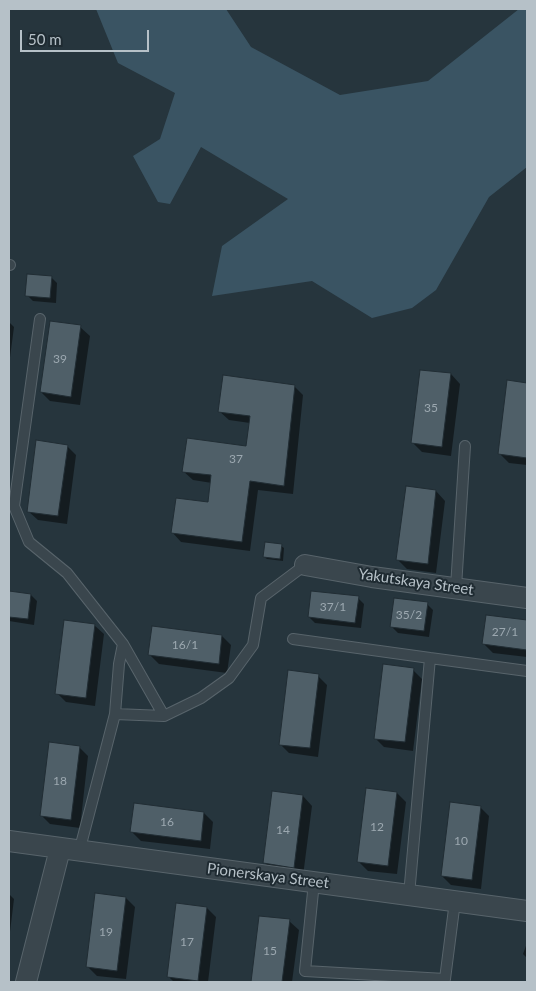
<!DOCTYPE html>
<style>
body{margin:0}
#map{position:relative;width:536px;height:991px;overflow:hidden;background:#26353d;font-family:Lato,sans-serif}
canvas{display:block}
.frame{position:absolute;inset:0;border:10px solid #b6c1c8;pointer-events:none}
.scale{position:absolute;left:20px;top:30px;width:129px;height:22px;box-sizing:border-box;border:2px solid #b6c1c8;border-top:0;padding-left:6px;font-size:15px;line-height:18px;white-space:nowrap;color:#b6c1c8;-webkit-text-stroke:4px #1f2b32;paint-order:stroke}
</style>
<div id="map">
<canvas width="536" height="991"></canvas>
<div class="frame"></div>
<div class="scale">50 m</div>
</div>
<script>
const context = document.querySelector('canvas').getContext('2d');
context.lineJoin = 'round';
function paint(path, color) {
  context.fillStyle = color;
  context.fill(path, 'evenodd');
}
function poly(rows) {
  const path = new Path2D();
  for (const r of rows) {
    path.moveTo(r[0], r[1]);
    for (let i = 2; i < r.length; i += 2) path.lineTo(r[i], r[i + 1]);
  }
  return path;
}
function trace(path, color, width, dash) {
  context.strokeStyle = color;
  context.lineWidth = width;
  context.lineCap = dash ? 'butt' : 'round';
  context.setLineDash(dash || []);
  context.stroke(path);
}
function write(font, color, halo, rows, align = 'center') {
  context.font = font + ' Lato,sans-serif';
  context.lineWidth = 4;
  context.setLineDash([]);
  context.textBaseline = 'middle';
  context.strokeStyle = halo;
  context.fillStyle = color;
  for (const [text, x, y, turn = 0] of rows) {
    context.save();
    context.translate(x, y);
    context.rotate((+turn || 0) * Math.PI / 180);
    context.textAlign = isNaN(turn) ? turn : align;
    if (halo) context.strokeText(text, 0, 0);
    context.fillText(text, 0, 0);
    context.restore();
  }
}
paint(poly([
 [96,9,226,9,251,47,340,95,428,81,519,9,527,9,527,167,489,197,436,290,412,308,372,318,312,281,212,296,222,246,288,199,201,147,170,204,158,202,133,156,160,139,175,93,118,63]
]), '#3a5463');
paint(poly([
 [51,277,57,283,56,303,33,301,27,295],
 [9,322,14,327,9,365],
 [80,327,90,336,80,405,50,401,41,392],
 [422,371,451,374,460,384,451,456,422,452,413,443],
 [508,382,527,384,527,465,509,463,500,454],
 [294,386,303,395,293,494,258,490,250,551,181,542,172,532,209,503,212,483,193,480,183,471,247,447,250,423,229,420,219,411],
 [67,446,76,455,67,524,38,520,28,511],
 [407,488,436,491,445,501,436,573,407,569,398,560],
 [281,546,284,548,283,561,267,559,264,557],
 [9,592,31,595,37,601,34,625,9,621],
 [358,598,364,604,361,628,315,623,309,617],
 [427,604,433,610,429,637,398,633,392,627],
 [487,617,527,621,527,657,493,653,484,644],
 [94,625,104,634,95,706,66,702,57,693],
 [222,636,231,645,227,673,159,664,150,655],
 [413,670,422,679,413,751,384,747,375,738],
 [318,676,327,685,318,757,289,753,280,744],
 [79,747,88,756,80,828,50,824,41,815],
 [397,793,406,802,397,874,368,871,359,862],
 [303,796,312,806,303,876,274,872,265,863],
 [480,807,489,816,481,889,451,885,442,876],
 [204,813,213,822,210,849,141,841,132,832],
 [9,894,14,899,9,940],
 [96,895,126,898,135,907,126,979,97,976,88,967],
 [207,908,216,917,208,982,174,982,169,977],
 [260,917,289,921,299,930,292,982,252,982],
 [527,943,527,958,523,954]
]), '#0007');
const building = poly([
 [27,274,52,276,50,298,25,296,27,274],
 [50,321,81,325,71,397,40,392,50,321],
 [420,370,451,373,442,447,411,443,420,370],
 [223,375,295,385,284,486,250,481,242,542,171,533,176,498,208,502,211,475,182,472,187,438,246,446,250,416,218,412,223,375],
 [507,380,527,383,527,458,498,454,507,380],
 [36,440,68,445,58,516,27,512,36,440],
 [406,486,436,490,428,564,396,560,406,486],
 [265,542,282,544,280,559,263,557,265,542],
 [9,591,31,594,28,619,9,617,9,591],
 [311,591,359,596,355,623,308,617,311,591],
 [394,598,428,602,424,631,390,627,394,598],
 [486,615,527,620,527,650,482,644,486,615],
 [64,620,95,624,86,698,55,694,64,620],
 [152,626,222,635,219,664,148,655,152,626],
 [383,664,414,668,405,742,374,739,383,664],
 [288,670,319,674,310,748,279,745,288,670],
 [49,742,80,746,71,820,40,816,49,742],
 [366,788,397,792,388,866,357,862,366,788],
 [272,791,303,795,294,868,263,863,272,791],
 [450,802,481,806,472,880,441,876,450,802],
 [134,803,204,812,201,841,130,832,134,803],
 [95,893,126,897,117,971,86,967,95,893],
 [176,903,207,907,198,981,167,977,176,903],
 [259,916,290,919,282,982,251,982,259,916]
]);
paint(building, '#4f5f68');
trace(building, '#212d34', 1);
const lane = poly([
 [9,265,10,265],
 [40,319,14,506,29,542,67,573,123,644,164,716,201,698,229,678,253,645,261,598,305,565],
 [456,587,465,446],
 [293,639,430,658],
 [115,714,164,716],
 [79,852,115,714,119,664,123,644],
 [314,882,305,971,445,979,455,901],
 [409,895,430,658,527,671]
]);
const street = poly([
 [305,565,372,577,527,598],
 [9,841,527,911],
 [26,982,60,849]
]);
trace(lane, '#58646b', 12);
trace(street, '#58646b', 22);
trace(lane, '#3a464d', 10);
trace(street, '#3a464d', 20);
write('12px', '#9ca8b0', null, [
 ["39",60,359],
 ["35",431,408],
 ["37",236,459],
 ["37/1",333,607],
 ["35/2",409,615],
 ["27/1",505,632],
 ["16/1",185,645],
 ["18",60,781],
 ["16",167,822],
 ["12",377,827],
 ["14",283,830],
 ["10",461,841],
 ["19",106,932],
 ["17",187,942],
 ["15",270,951]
]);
write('15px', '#b6c1c8', '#1f2b32', [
 ["Yakutskaya Street",416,582,8],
 ["Pionerskaya Street",268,876,7]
]);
</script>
